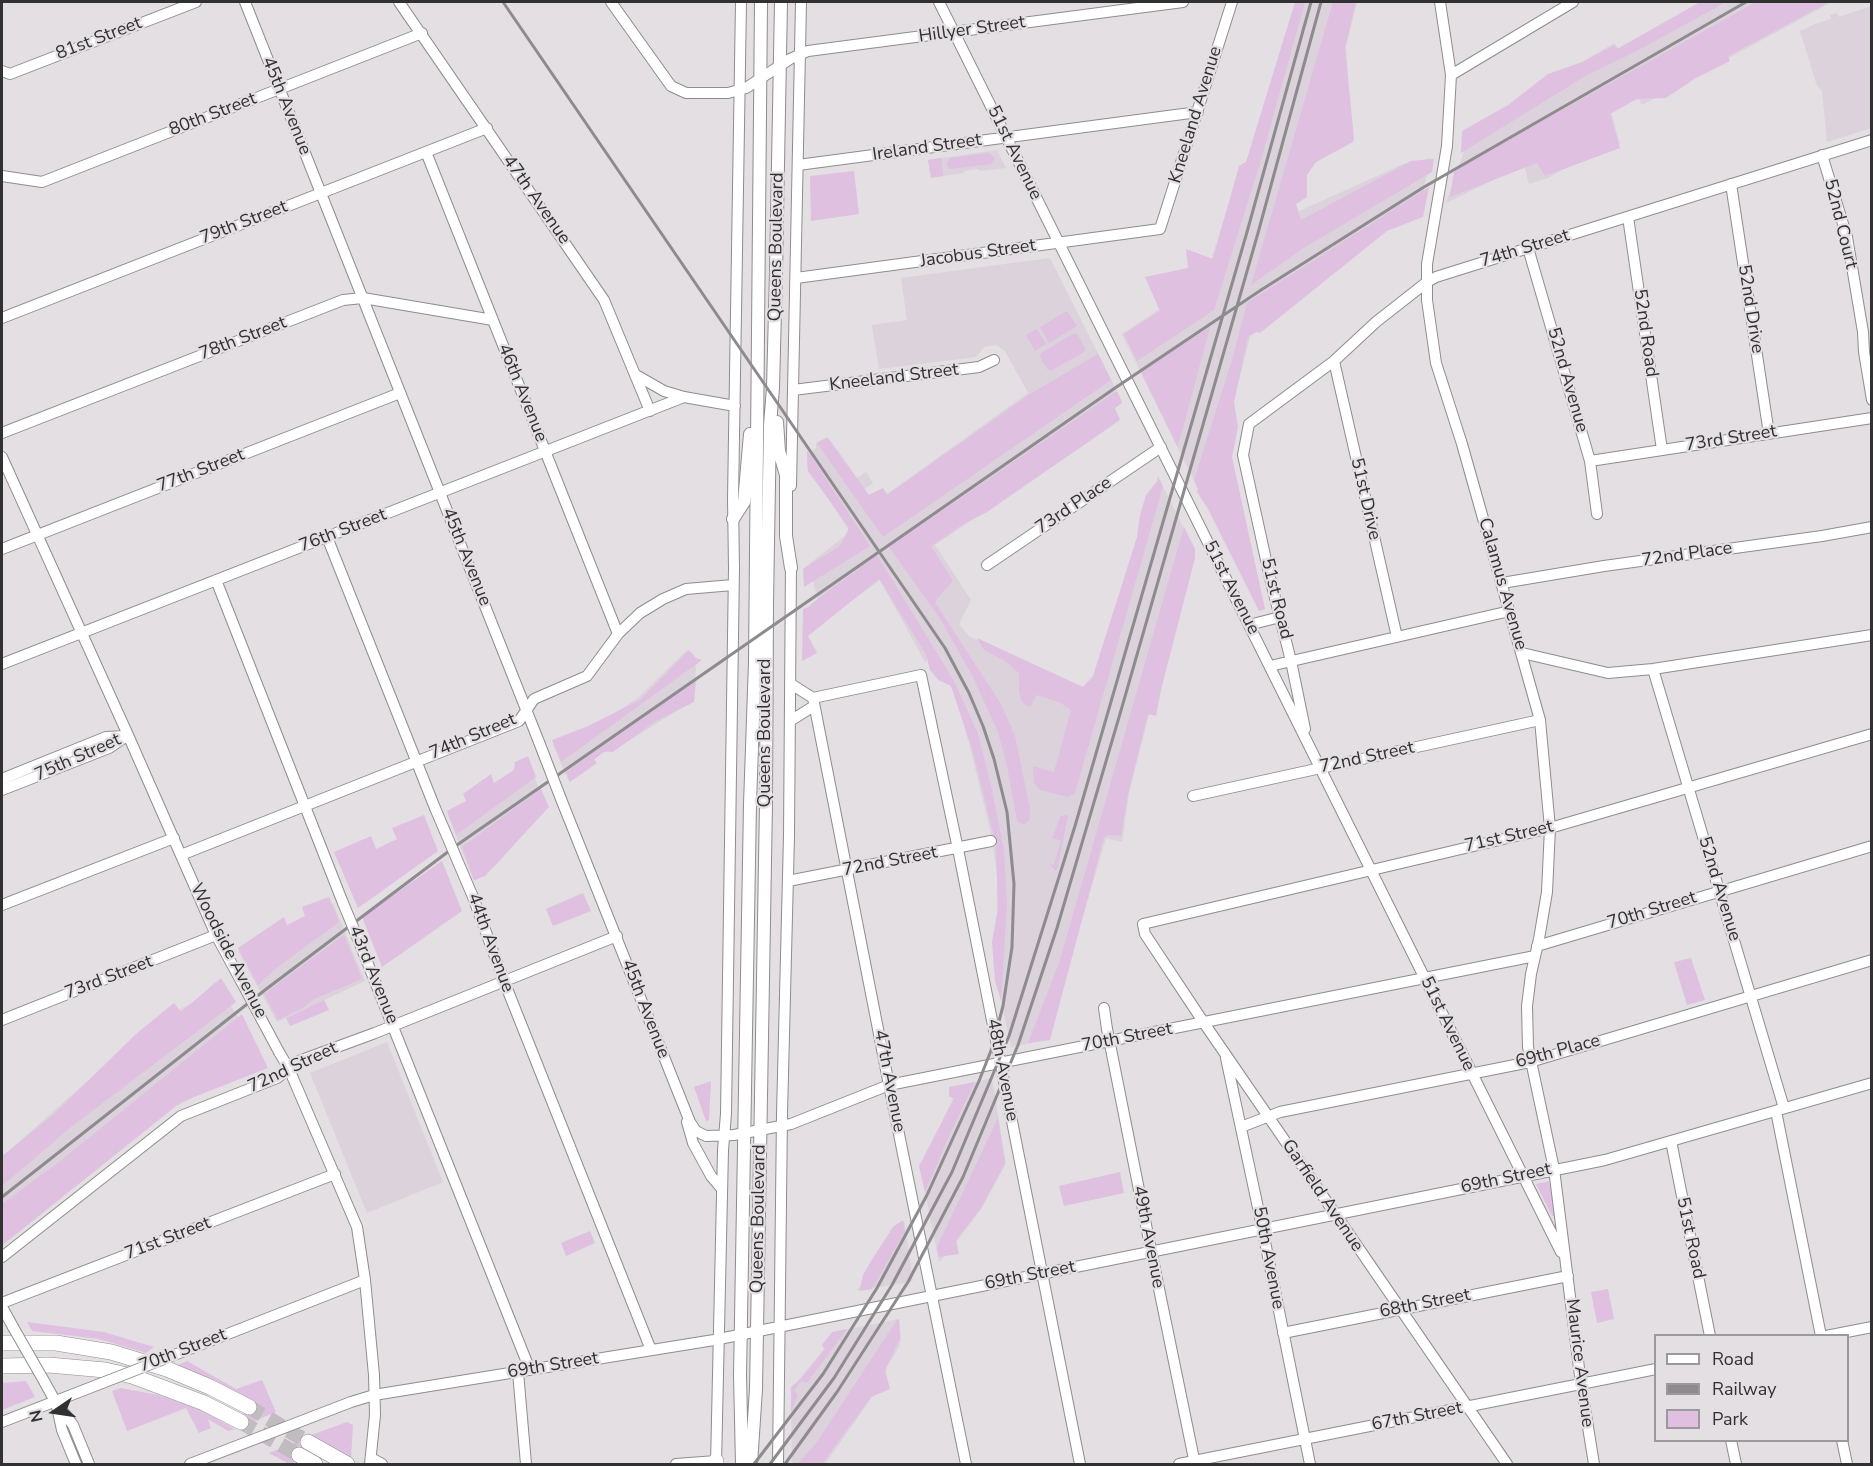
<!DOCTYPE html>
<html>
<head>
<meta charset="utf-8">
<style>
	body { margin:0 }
	#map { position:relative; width:1873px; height:1466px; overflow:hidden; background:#e3dfe3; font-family:"Nunito Sans",sans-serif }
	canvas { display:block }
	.frame { position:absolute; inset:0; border:3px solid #323132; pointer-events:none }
	.legend { position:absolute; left:1654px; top:1334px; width:195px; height:108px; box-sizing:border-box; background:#e3dfe3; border:2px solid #9c999c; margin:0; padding:8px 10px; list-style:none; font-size:18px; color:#323132 }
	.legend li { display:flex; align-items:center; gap:12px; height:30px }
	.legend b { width:30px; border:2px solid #9c999c }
	.north { position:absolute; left:24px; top:1382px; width:60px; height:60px; -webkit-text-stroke:4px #e3dfe3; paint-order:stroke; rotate:257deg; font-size:16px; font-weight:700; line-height:24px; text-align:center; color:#323132 }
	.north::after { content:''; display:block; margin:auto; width:21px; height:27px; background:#323132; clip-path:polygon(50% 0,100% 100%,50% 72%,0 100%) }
</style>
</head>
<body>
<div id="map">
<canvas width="1873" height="1466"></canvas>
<div class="frame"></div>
<ul class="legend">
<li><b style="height:8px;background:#fff"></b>Road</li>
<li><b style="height:8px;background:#8e8b8e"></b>Railway</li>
<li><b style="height:16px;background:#dfc0e1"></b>Park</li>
</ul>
<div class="north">N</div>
</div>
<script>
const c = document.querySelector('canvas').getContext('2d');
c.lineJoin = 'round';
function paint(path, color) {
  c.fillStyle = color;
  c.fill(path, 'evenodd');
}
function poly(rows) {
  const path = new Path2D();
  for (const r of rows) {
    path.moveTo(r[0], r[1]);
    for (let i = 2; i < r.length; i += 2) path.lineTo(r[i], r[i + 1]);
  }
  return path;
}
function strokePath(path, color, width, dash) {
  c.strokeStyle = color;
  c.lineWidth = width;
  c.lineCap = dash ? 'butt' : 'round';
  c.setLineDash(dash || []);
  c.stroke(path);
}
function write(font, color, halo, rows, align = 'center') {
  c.font = font + ' "Nunito Sans",sans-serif';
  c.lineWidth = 4.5;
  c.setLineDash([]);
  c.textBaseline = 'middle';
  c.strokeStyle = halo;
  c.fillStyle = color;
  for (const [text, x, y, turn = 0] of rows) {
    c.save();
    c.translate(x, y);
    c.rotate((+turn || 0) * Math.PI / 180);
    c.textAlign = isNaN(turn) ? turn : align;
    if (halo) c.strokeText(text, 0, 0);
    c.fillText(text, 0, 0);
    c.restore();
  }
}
paint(poly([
	[1298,2,1357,2,1346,47,1352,139,1305,165,1291,215,1403,164,1431,158,1424,187,1422,215,1384,229,1251,333,1207,507,1122,334,1205,279,1240,168,1248,170],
	[1711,2,1832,2,1642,105,1637,95,1611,111,1620,144,1583,158,1548,178,1529,184,1524,165,1446,203,1464,151,1463,133,1614,43,1621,51],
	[1871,6,1871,128,1827,142,1822,90,1817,86,1800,31,1815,24,1831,19,1830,15,1837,13,1839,17],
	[997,150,1006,168,979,171,978,169,964,171,964,173,931,178,928,160],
	[1050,258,1122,401,1111,407,1118,420,935,545,971,600,959,624,969,636,1087,692,1099,674,1158,476,1192,545,1129,793,1122,842,1106,838,1047,1040,1011,1047,997,982,997,876,992,838,969,743,952,688,934,653,925,662,880,580,803,636,804,610,818,600,813,582,804,568,850,532,807,466,807,456,816,448,816,443,828,437,857,478,866,472,873,483,864,489,869,495,883,488,887,494,1028,393,1005,351,996,345,984,347,976,357,879,369,872,325,907,320,901,278],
	[687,650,696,663,695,686,691,702,611,752,603,752,569,782,553,744,594,727,639,697],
	[529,763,546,806,500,861,485,875,474,881,448,815],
	[333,903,365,981,277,1022,238,951],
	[215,982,250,1035,264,1064,176,1106,2,1246,2,1157,110,1061,168,1015,194,1002],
	[387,1042,443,1182,367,1213,310,1073],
	[992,1078,1006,1164,981,1209,952,1248,939,1262,920,1167,959,1086],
	[904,1221,913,1281,857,1291,867,1273],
	[899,1319,901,1339,898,1349,888,1365,880,1386,825,1464,792,1464,791,1392,796,1383,824,1349,823,1347,835,1332]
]), '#dbd2db');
paint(poly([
	[1295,2,1305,2,1261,160,1214,310,1137,361,1124,334,1160,311,1145,277,1188,268,1186,249,1213,259,1239,166,1246,162],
	[1333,2,1356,2,1345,48,1354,138,1353,142,1316,162,1307,175,1307,197,1296,204,1301,220,1411,161,1434,159,1432,172,1305,247,1251,285],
	[1700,2,1726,2,1635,52,1587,75,1461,153,1462,131,1508,105,1548,74,1585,61,1614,45,1617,49],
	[1756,2,1829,2,1728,56,1730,61,1696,78,1666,98,1637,99,1610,114,1620,148,1545,176,1537,163,1450,197,1454,172,1460,167],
	[989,153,995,158,991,164,951,169,946,165,950,158],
	[941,158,943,176,931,178,928,160],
	[854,171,859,214,811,221,810,176],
	[1429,187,1423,217,1387,231,1260,333,1256,332,1248,337,1234,402,1238,427,1232,457,1265,609,1259,611,1208,509,1197,492,1198,489,1194,480,1232,360,1247,303],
	[1067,311,1077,326,1049,343,1040,327],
	[1210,327,1182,432,1177,446,1141,372],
	[1037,329,1046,344,1035,351,1026,335],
	[1073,334,1077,334,1085,348,1084,352,1052,370,1048,370,1040,357,1041,353],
	[1098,354,1111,380,883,537,817,443,826,438,830,441,869,495,883,488,887,495,1030,394],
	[1117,391,1122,403,1115,408,1120,420,987,512,962,525,931,546,953,581,936,600,936,604,1001,704,1015,736,1030,809,1030,819,1024,825,1017,821,1007,766,998,732,972,675,939,617,889,547],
	[807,450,870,546,804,587,803,569,840,546,849,528,808,471],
	[1159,479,1163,486,1075,793,1068,797,1040,790,1034,783,1033,766,1054,772,1071,710,1059,702,1036,695,1031,707,1025,705,1021,700,1019,692,1019,673,1005,661,984,650,977,638,1083,687,1093,676,1137,537,1140,515,1146,495],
	[1184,527,1195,549,1195,558,1161,690,1156,716,1148,714,1128,794,1121,836,1108,835,1104,837,1050,1040,1028,1043,1059,963],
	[877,555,954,681,978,734,992,790,1004,850,1007,906,1001,1000,995,981,992,942,998,908,996,845,972,748,951,686,938,680,930,670,926,654,879,579,808,636,817,653,802,661,803,609,809,607,810,605],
	[689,650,696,658,702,660,561,762,552,740,588,726,640,700],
	[696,681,694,702,654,722,613,752,606,751,594,759,597,763,570,782,566,772],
	[528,756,536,777,456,835,447,811,466,801,463,794,491,774,494,783,514,770,515,762],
	[541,789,549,807,485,876,474,880,462,847],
	[424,815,438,851,358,908,334,852,371,836,376,849,397,839,392,828],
	[1065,815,1068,816,1057,870,1056,871,1049,864,1054,865,1061,841,1052,838,1061,816],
	[442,861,462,911,382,967,362,917],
	[583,893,591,911,553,926,546,909],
	[329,897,339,922,274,970,258,985,238,948,284,917,287,925,305,916,302,907],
	[344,935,362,979,314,999,303,1008,278,1020,264,994],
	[1691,958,1705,1000,1687,1005,1674,962],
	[221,978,236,1002,71,1127,2,1186,2,1156,53,1115,136,1034,174,1003,181,1012],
	[324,1000,329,1010,290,1026,286,1018],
	[242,1014,268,1068,181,1102,2,1245,2,1204,59,1162],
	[711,1081,709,1120,706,1121,694,1087],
	[975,1082,949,1136,925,1192,919,1166,954,1099,949,1096,949,1087],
	[998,1118,1005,1163,981,1208,956,1240,959,1254,939,1257,937,1247],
	[1120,1172,1124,1193,1064,1206,1059,1186],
	[1549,1181,1555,1216,1552,1216,1536,1184],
	[903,1220,905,1231,872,1289,860,1291,863,1275,871,1261,893,1227],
	[590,1231,595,1243,566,1256,561,1243],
	[1608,1289,1614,1319,1597,1323,1591,1292],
	[899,1319,900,1338,885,1370,890,1389,871,1397,822,1464,798,1464,817,1442,897,1320],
	[27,1322,104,1332,154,1347,146,1353,99,1339,32,1331],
	[847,1329,807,1383,801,1381,794,1391,798,1395,791,1412,791,1387,802,1378,825,1349,822,1345,832,1332],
	[187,1361,236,1389,262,1380,276,1412,235,1429,228,1431,208,1419,211,1428,199,1433,186,1408,127,1431,112,1391,121,1388,158,1395,203,1411,235,1429,249,1404,176,1366],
	[26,1381,35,1397,2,1410,2,1383],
	[347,1422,353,1425,351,1459,311,1435],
	[308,1438,293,1464,289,1464,269,1453]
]), '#dfc0e1');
strokePath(poly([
	[249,1407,308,1442],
	[241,1422,299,1455]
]), '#c0bcc0', 15, [15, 8]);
const minor = poly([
	[245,2,539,742],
	[399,2,604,300,650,411],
	[611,2,671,86,686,93,728,93,746,88,790,59,808,51,1183,2],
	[939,2,1561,1252],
	[1440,2,1451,75,1447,146,1427,264,1427,300,1436,363,1462,444,1540,720,1550,828,1547,892,1539,939,1531,974,1527,1006,1528,1047,1554,1169,1581,1384,1594,1464],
	[2,71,10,74,196,2],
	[1451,75,1573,2],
	[426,152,618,634],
	[1822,155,1847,237,1863,332,1864,352,1872,400],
	[798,165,1198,112],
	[2,176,42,182,422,33],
	[1731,184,1769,434],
	[1628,217,1662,450],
	[1528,248,1590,461,1597,514],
	[796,278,1160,229,1232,2],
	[2,318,487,128],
	[1334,361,1397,637],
	[636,375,664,391,684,397,735,406],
	[793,390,979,367,994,360],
	[2,433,343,300,363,298,493,320],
	[2,457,128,735,216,935,241,981],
	[1590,461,1872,418],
	[791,486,801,2],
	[327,537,435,808],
	[2,549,400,393],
	[987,565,1161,447],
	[216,580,343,903],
	[1502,583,1604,566,1822,536,1872,527],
	[1249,625,1280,617],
	[1522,653,1608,673,1653,669,1872,635],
	[2,664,684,397],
	[1270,666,1510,611],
	[1653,669,1784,1108],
	[791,684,813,698,921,675,958,849,1080,1464],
	[813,698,889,1085,966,1464],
	[790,721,814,706],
	[1305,729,1291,661,1270,578,1243,455,1249,424,1334,361,1376,322,1427,282,1436,277,1872,140],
	[2,779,106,737,125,736],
	[2,790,109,748,128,735],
	[1193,796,1540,720],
	[561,799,690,1122,696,1131,706,1136,734,1135,791,1124,889,1085,1535,956],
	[181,855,519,721,534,699,587,676,618,634,640,613,663,599,686,589,733,585],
	[788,881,991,841],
	[473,897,504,981,651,1350],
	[2,905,174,838],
	[358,939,530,1370],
	[1537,946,1872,846],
	[1104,1008,1107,1029,1149,1240,1195,1464],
	[2,1020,216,935],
	[279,1052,289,1069,357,1227,365,1280,374,1375,375,1415,370,1464],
	[1226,1058,1260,1217,1310,1464],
	[1776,1111,1821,1336],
	[687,1122,693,1143,711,1176,722,1189],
	[1241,1127,1280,1112,1530,1062,1872,960],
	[1671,1141,1710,1336],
	[2,1257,181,1116,277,1078,299,1061,375,1033,617,936],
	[2,1303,335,1174],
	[2,1307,13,1327],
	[1283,1333,1568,1276],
	[1826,1336,1872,1327],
	[164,1359,365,1280],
	[518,1372,526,1464],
	[44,1381,55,1401,73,1425,89,1464],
	[57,1407,62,1430,76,1464],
	[2,1422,97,1385],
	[1731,1440,1736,1464],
	[1842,1440,1847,1464],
	[371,1458,382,1464],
	[190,1464,351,1402,374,1395,714,1340,1605,1160,1872,1083],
	[676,1464,716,1461],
	[716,1464,723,1150,726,1114,734,568,733,499,741,2],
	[778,1464,782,1114,789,836,791,562],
	[1179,1464,1656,1369],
	[1507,1464,1204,1023,1145,934,1143,924,1550,828,1872,734]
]);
const major = poly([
	[777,422,779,451,786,475,786,536,791,568],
	[733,519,744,502,750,434],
	[742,1464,740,1375,750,804,755,662,761,2],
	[751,1464,756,1389,766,803,767,603,770,425,773,388,776,272,781,2]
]);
const highway = poly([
	[2,1343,56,1343,111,1352,167,1369,210,1387,249,1407],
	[2,1366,49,1365,105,1370,132,1376,204,1403,241,1422],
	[308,1442,347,1464],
	[299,1455,315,1464],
	[715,1464,716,1461]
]);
strokePath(minor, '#8f8c8f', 12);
strokePath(major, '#8f8c8f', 14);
strokePath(highway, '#8f8c8f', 16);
strokePath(minor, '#fff', 10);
strokePath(major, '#fff', 12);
strokePath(highway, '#fff', 15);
strokePath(poly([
	[503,2,945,648,969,693,983,726,994,759,1007,812,1014,884,1012,947,1003,1006,992,1048,979,1081,927,1195,877,1288,823,1374,754,1464],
	[2,1197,265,990,457,845,1115,388,1261,290,1424,187,1746,2],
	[770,1464,834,1378,892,1285,952,1172,1009,1036,1075,826,1247,232,1311,2],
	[785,1464,837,1392,908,1282,963,1177,1018,1045,1057,928,1122,707,1258,233,1321,2]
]), '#8e8b8e', 3);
const minorBridge = poly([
	[539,742,561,799],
	[435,808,473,897],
	[343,903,358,939],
	[241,981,279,1052],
	[13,1327,44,1381],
	[97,1385,164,1359]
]);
strokePath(minorBridge, '#8f8c8f', 12, []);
strokePath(minorBridge, '#fff', 10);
write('18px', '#323132', '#e3dfe3', [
	["Hillyer Street",972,30,-8],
	["81st Street",99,39,-21],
	["45th Avenue",286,106,68],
	["80th Street",213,115,-21],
	["Kneeland Avenue",1196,115,-73],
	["Ireland Street",927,148,-8],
	["51st Avenue",1014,153,64],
	["47th Avenue",536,200,55],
	["79th Street",244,223,-21],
	["52nd Court",1840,224,76],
	["Queens Boulevard",777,247,-89],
	["74th Street",1525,249,-17],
	["Jacobus Street",978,254,-8],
	["52nd Drive",1750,309,81],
	["52nd Road",1645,333,82],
	["78th Street",243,339,-21],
	["Kneeland Street",894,378,-7],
	["52nd Avenue",1567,380,74],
	["46th Avenue",522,393,68],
	["73rd Street",1731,439,-9],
	["77th Street",201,471,-21],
	["51st Drive",1365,499,77],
	["73rd Place",1074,506,-34],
	["76th Street",343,531,-21],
	["72nd Place",1687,555,-8],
	["45th Avenue",466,557,68],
	["Calamus Avenue",1502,584,74],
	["51st Avenue",1231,588,63],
	["51st Road",1276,599,76],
	["Queens Boulevard",766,733,-90],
	["74th Street",473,737,-23],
	["75th Street",78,758,-24],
	["72nd Street",1367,758,-12],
	["71st Street",1509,837,-13],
	["72nd Street",890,862,-11],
	["52nd Avenue",1719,889,73],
	["70th Street",1652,911,-17],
	["44th Avenue",490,943,70],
	["Woodside Avenue",228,951,63],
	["43rd Avenue",373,975,68],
	["73rd Street",109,978,-21],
	["45th Avenue",645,1009,69],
	["51st Avenue",1447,1024,64],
	["70th Street",1127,1038,-11],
	["69th Place",1558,1052,-15],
	["72nd Street",293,1068,-25],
	["48th Avenue",1002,1070,79],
	["47th Avenue",889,1081,79],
	["69th Street",1506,1179,-12],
	["Garfield Avenue",1322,1196,56],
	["Queens Boulevard",759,1219,-89],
	["49th Avenue",1148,1237,79],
	["51st Road",1690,1238,78],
	["71st Street",168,1239,-21],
	["50th Avenue",1268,1258,79],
	["69th Street",1030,1276,-11],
	["68th Street",1425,1304,-11],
	["70th Street",183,1351,-21],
	["Maurice Avenue",1579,1363,83],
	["69th Street",553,1366,-9],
	["67th Street",1417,1417,-11]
]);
</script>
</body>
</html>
